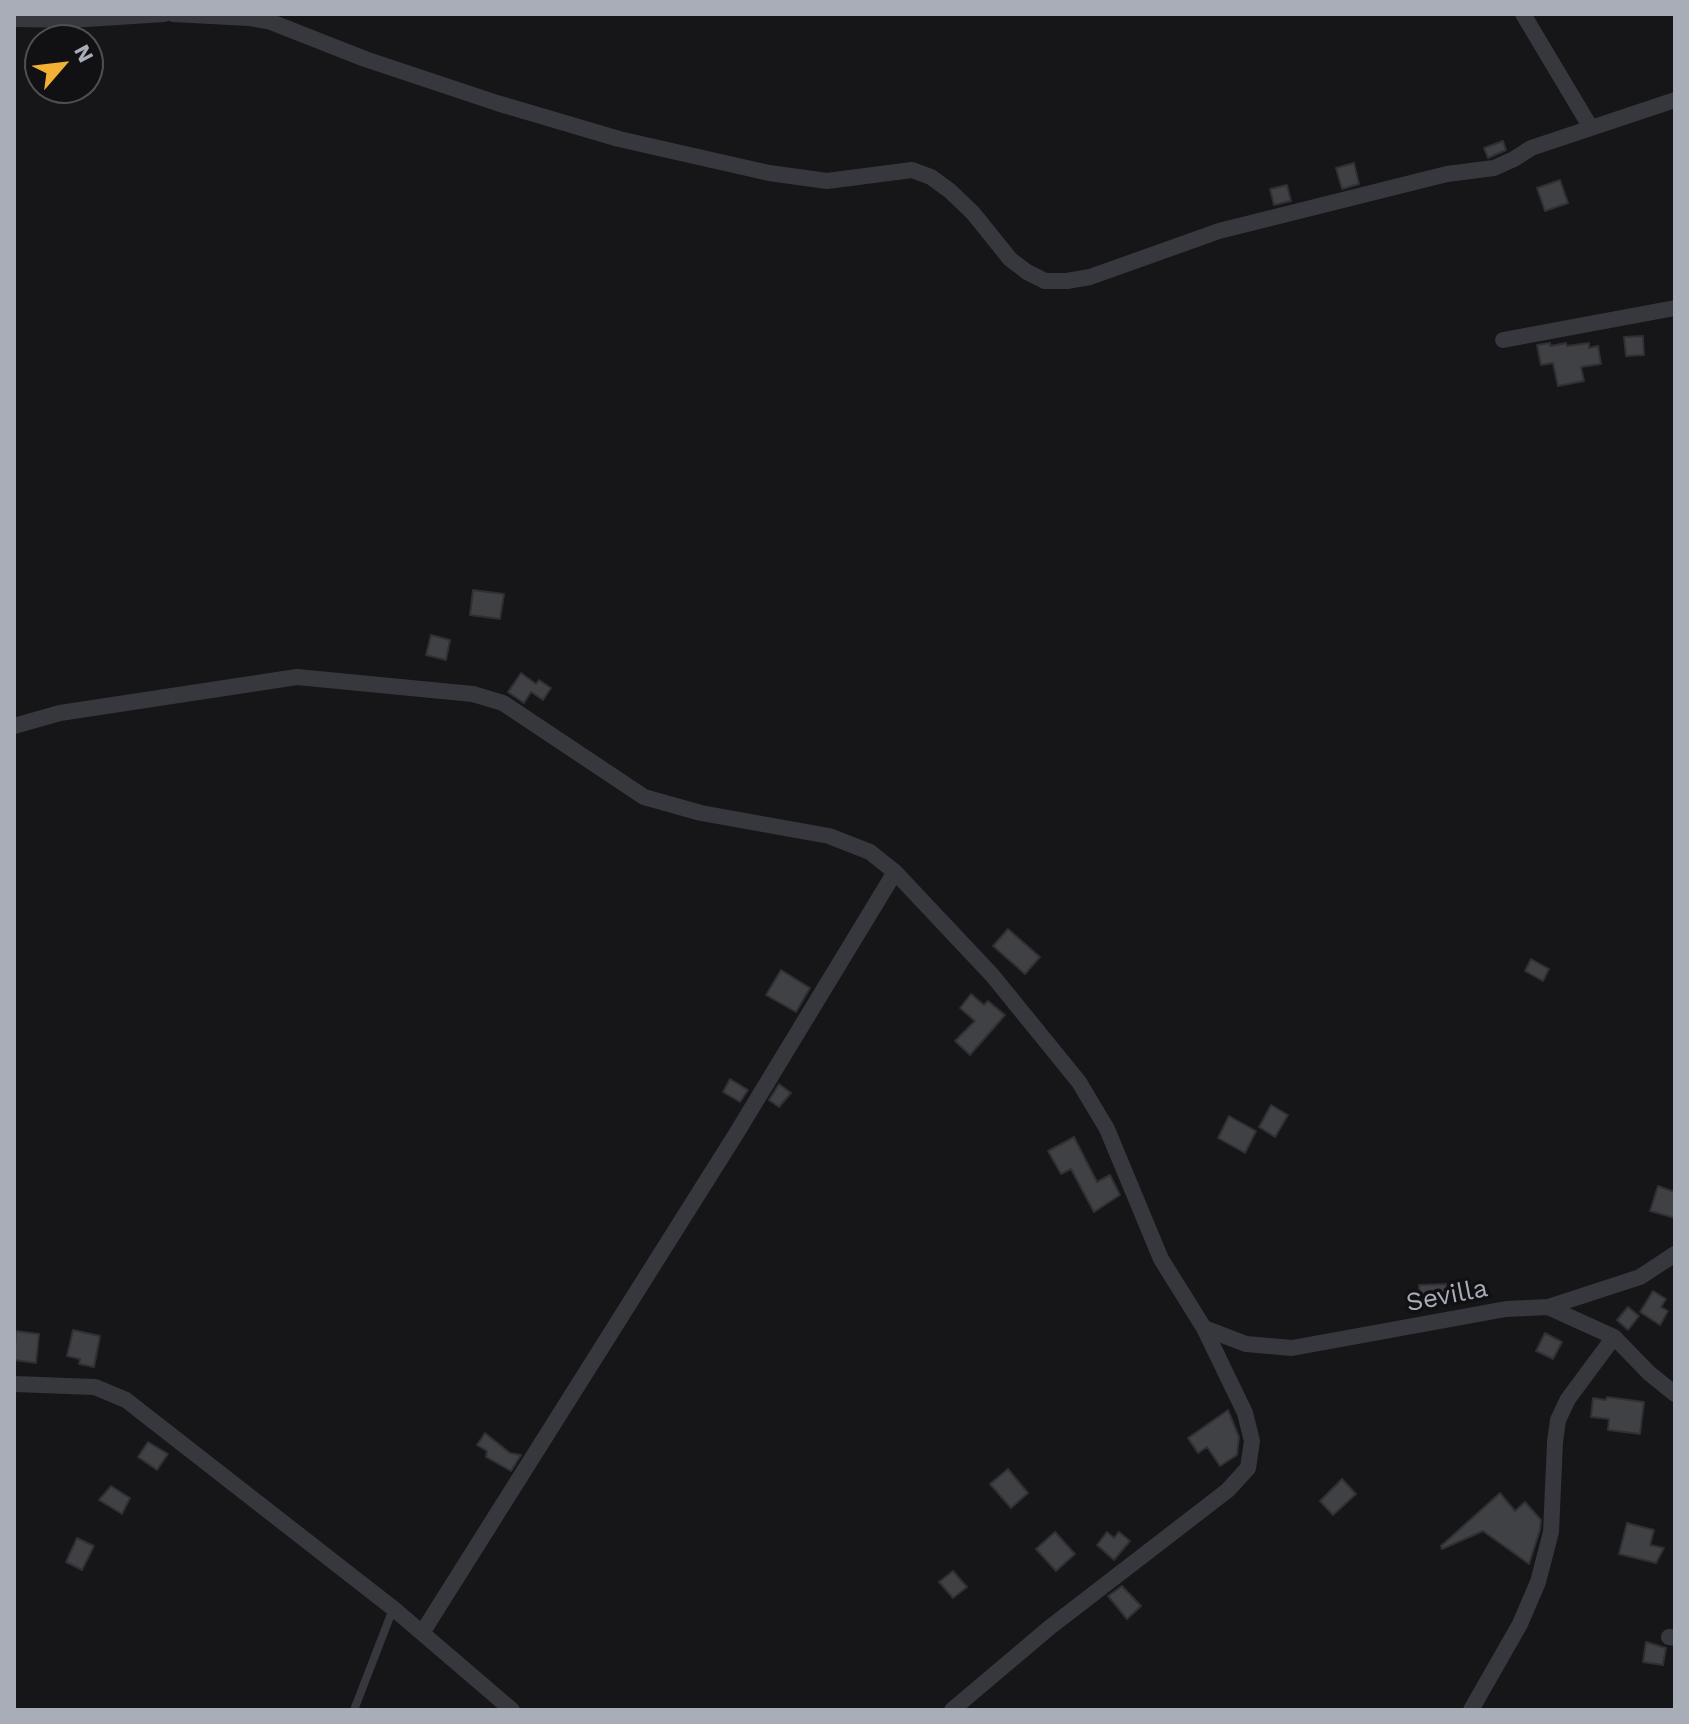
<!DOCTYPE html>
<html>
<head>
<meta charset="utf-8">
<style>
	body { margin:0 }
	#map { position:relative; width:1689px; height:1724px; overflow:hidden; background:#161618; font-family:"Work Sans",sans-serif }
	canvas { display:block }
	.frame { position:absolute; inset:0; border:16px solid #a8adb8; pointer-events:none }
	.north { position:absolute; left:24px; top:24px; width:80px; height:80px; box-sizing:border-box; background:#111113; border:2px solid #4d4f55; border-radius:50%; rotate:62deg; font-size:22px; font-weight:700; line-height:32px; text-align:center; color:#a8adb8 }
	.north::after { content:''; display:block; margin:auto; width:28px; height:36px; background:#f2b134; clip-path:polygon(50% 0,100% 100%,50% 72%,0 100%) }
</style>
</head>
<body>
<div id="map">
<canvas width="1689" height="1724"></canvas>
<div class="frame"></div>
<div class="north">N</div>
</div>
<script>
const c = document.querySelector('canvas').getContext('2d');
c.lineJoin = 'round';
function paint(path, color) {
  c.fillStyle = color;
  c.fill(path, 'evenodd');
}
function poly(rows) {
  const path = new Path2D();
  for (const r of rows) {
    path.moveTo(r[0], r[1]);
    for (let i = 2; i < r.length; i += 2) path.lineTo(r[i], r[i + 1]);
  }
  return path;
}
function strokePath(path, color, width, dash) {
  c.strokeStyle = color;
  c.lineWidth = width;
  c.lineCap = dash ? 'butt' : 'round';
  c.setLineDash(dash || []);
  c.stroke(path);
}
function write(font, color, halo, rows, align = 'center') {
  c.font = font + ' "Work Sans",sans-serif';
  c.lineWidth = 7;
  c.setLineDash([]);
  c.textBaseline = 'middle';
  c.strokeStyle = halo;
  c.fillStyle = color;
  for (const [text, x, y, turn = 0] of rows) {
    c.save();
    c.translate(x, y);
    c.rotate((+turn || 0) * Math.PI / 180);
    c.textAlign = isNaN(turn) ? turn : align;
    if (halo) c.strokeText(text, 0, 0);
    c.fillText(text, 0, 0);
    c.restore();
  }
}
const building = poly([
	[1503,141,1506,150,1488,158,1484,148,1503,141],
	[1354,163,1359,184,1342,189,1336,168,1354,163],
	[1560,180,1568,203,1545,211,1537,188,1560,180],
	[1287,185,1291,201,1274,205,1270,189,1287,185],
	[1643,336,1644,355,1626,356,1624,337,1643,336],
	[1550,343,1550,346,1566,343,1567,346,1589,343,1589,348,1598,346,1601,364,1581,367,1584,381,1558,386,1553,363,1541,365,1537,345,1550,343],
	[473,590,504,594,500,619,470,615,473,590],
	[431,635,450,640,446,660,426,655,431,635],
	[521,673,536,684,539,680,551,688,543,700,531,692,524,703,508,692,521,673],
	[1008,929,1040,957,1025,974,993,946,1008,929],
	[1531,959,1549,969,1543,981,1525,971,1531,959],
	[781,970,810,988,796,1012,766,995,781,970],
	[971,994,984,1005,988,1001,1005,1015,970,1055,955,1041,975,1021,960,1008,971,994],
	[730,1079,748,1090,740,1102,723,1092,730,1079],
	[779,1084,791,1093,779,1107,769,1100,779,1084],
	[1271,1105,1288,1115,1275,1137,1259,1127,1271,1105],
	[1229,1116,1256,1131,1245,1153,1218,1138,1229,1116],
	[1074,1137,1097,1182,1110,1175,1120,1195,1094,1212,1071,1169,1061,1174,1048,1151,1074,1137],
	[1658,1186,1675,1192,1675,1218,1650,1211,1658,1186],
	[1446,1284,1448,1303,1420,1305,1419,1285,1446,1284],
	[1653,1291,1666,1299,1661,1307,1668,1311,1660,1325,1640,1312,1653,1291],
	[1628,1307,1639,1316,1628,1330,1617,1320,1628,1307],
	[73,1330,100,1336,94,1367,79,1364,80,1359,67,1356,73,1330],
	[16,1331,39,1334,36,1363,14,1360,16,1331],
	[1545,1333,1562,1342,1553,1359,1536,1351,1545,1333],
	[1607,1397,1644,1402,1640,1434,1608,1430,1609,1419,1591,1417,1593,1398,1606,1400,1607,1397],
	[1228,1410,1239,1437,1237,1455,1220,1466,1207,1447,1198,1453,1188,1438,1228,1410],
	[485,1433,510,1453,521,1455,511,1471,486,1457,487,1451,477,1445,485,1433],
	[148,1442,168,1454,157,1470,138,1457,148,1442],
	[1008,1469,1028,1493,1011,1508,990,1484,1008,1469],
	[1342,1479,1356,1494,1333,1515,1320,1501,1342,1479],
	[111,1486,130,1498,122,1514,99,1500,111,1486],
	[1500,1493,1515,1511,1525,1502,1541,1520,1540,1530,1529,1564,1483,1531,1442,1549,1441,1546,1500,1493],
	[1627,1523,1654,1530,1650,1545,1664,1548,1656,1563,1619,1554,1627,1523],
	[1055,1532,1075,1554,1056,1571,1036,1549,1055,1532],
	[1107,1532,1114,1538,1119,1532,1130,1541,1114,1560,1097,1545,1107,1532],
	[77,1538,94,1546,82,1570,66,1562,77,1538],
	[953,1571,967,1587,953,1598,939,1582,953,1571],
	[1122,1586,1141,1606,1127,1619,1108,1596,1122,1586],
	[1646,1642,1666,1648,1663,1665,1643,1662,1646,1642]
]);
paint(building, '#404145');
strokePath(building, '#303034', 2);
strokePath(poly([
	[354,1710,393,1609]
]), '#37383d', 8);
strokePath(poly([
	[173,14,249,18,271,22,365,59,497,103,619,139,769,173,827,181,912,170,931,177,950,191,973,213,1010,259,1027,272,1045,281,1067,281,1090,277,1219,231,1447,174,1494,168,1514,159,1531,148,1675,100],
	[1523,14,1591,128],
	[14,19,71,20,164,14],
	[1503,340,1675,308],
	[14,726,60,713,297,677,473,694,503,703,644,797,701,813,829,836,870,852,895,872,992,975,1079,1082,1107,1129,1161,1259,1204,1328,1245,1413,1252,1441,1248,1468,1228,1490,1049,1628,952,1710],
	[1548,1307,1640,1277,1675,1254],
	[1204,1328,1246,1344,1292,1348,1506,1309,1548,1307,1614,1337,1649,1373,1675,1394],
	[14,1384,95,1387,126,1400,394,1609,512,1710],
	[422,1633,736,1134,895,872],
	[1669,1637,1675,1638],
	[1471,1710,1520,1624,1538,1582,1551,1532,1555,1442,1558,1420,1568,1399,1614,1337]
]), '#37383d', 16);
write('26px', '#a8adb8', '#111113', [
	["Sevilla",1447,1296,-11]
]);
</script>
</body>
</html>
